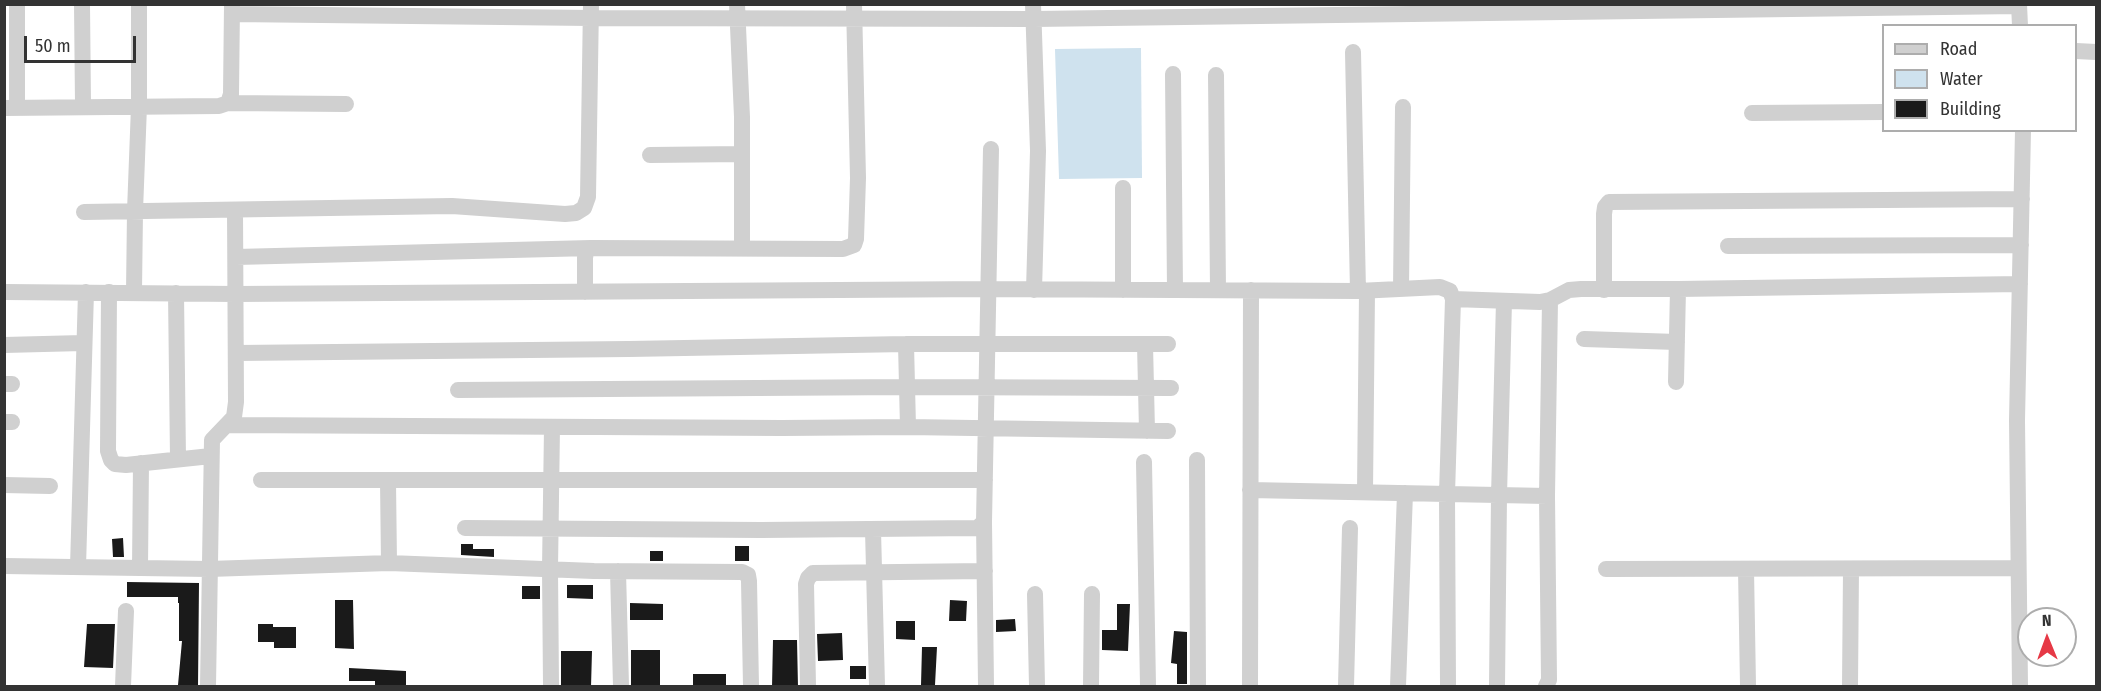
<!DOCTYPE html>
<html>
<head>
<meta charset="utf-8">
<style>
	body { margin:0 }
	#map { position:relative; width:2101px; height:691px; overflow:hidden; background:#fff; font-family:"Fira Sans Condensed",sans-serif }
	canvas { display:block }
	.frame { position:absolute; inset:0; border:6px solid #333; pointer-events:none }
	.legend { position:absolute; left:1882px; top:24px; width:195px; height:108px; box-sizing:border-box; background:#fff; border:2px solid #adadad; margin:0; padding:8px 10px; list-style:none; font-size:18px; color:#333 }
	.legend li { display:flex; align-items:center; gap:12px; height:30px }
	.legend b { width:30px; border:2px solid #adadad }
	.north { position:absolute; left:2017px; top:607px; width:60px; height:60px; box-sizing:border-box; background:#fff; border:2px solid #adadad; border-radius:50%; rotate:359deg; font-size:16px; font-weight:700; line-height:24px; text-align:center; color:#333 }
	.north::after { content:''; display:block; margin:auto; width:21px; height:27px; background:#e63946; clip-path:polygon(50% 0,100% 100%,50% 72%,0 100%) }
	.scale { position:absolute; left:24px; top:36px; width:112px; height:27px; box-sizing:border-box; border:3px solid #333; border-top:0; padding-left:8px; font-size:18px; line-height:21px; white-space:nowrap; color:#333; -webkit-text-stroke:4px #fff; paint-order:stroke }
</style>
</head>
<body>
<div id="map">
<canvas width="2101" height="691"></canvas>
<div class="frame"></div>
<ul class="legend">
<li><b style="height:8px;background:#d0d0d0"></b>Road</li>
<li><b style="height:16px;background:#cfe2ee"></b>Water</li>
<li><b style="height:16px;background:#1a1a1a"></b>Building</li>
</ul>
<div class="north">N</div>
<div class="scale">50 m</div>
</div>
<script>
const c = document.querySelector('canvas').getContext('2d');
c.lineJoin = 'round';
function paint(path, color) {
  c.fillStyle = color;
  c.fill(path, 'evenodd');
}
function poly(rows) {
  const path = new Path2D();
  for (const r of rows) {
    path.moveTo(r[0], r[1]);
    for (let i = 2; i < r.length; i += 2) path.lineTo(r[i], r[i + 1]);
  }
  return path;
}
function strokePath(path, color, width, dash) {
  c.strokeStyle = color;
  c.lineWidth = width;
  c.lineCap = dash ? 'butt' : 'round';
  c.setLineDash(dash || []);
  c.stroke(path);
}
paint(poly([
	[1141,48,1142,178,1059,179,1055,49]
]), '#cfe2ee');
paint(poly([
	[123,538,124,557,113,557,112,539],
	[461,544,473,544,473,549,494,549,494,557,461,555],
	[735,546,749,546,749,561,735,561],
	[650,551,663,551,663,561,650,561],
	[127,582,199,583,198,686,178,685,182,641,179,641,179,603,178,603,178,597,127,597],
	[567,585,593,585,593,599,567,598],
	[522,586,540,586,540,599,522,599],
	[335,600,353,600,354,649,335,648],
	[950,600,967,601,966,621,949,621],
	[630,603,663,604,663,620,630,620],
	[1117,604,1130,604,1128,651,1102,650,1102,630,1117,630],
	[1015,619,1016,631,996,632,996,620],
	[896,621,915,621,915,640,896,639],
	[87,624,115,624,113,668,84,667],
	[258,624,273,624,273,627,296,627,296,648,274,648,274,642,258,642],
	[1174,631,1187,632,1187,684,1177,684,1177,664,1171,663],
	[842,633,843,660,818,661,817,634],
	[773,640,797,640,798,687,772,687],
	[922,647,937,647,935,685,921,685],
	[631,650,660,650,660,687,631,687],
	[561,651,592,651,591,687,561,686],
	[850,666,866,666,866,679,850,679],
	[349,668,406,671,406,687,375,687,375,681,349,681],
	[693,674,726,674,726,687,693,687]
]), '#1a1a1a');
strokePath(poly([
	[82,4,83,105],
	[737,4,742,117,742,247],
	[1033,4,1038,151,1034,290],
	[2019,4,2020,26],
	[232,14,591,18,1033,19,2019,6],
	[2076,51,2096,52],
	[1353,52,1358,291],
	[1173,74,1175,290],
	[1216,75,1218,290],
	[228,103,346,104],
	[17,107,17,4],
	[4,108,219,106,228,103,231,94,232,5],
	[1752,113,1884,112],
	[650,155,742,154],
	[1123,188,1123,290],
	[84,212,452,206,565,214,576,213,584,208,588,197,591,4],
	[1728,246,2021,245],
	[236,257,591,248],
	[1401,289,1403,107],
	[1604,290,1604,214,1605,207,1609,202,2022,199],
	[4,292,236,294,990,289,1358,291,1440,287,1450,291,1453,299,1447,494,1448,686],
	[109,292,108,451,111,460,115,464,126,465,211,456],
	[134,292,135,211,139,106,139,4],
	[585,292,585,258,586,252,591,248,843,249,854,245,856,239,858,178,854,4],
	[176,293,178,459],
	[1453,299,1540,302,1550,300,1569,290,1581,289,1678,289,2020,284],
	[1584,339,1677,342],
	[906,344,908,427],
	[1145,344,1147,431],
	[4,345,83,343],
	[237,353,629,349,906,344,1168,344],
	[1676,382,1678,289],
	[4,384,12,384],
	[458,390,907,387,1171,388],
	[4,422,12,422],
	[228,425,782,428,908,427,1168,431],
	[1197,460,1198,686],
	[1144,462,1148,686],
	[261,480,985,480],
	[388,481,389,563],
	[4,485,50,486],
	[1250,490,1547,496],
	[1365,492,1367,291],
	[984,522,986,686],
	[465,528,761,530,977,528,984,522,991,149],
	[873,530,877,686],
	[4,566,209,569,389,563,594,571,742,572,748,575,749,581,751,686],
	[78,567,86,292],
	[140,568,141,463],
	[1606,569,2018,568],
	[1746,569,1748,686],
	[618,571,621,686],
	[1035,594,1037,686],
	[123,686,126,611],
	[208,686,212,440,234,417,236,402,235,211],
	[551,686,550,569,552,427],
	[808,686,806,584,808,578,813,573,985,571],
	[1091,686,1092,594],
	[1250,686,1251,290],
	[1346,686,1350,528],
	[1398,686,1405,493],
	[1497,686,1499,496,1504,301],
	[1546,686,1549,680,1547,496,1550,300],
	[1850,686,1851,569],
	[2020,686,2017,420,2023,130]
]), '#d0d0d0', 16);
</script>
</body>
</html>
